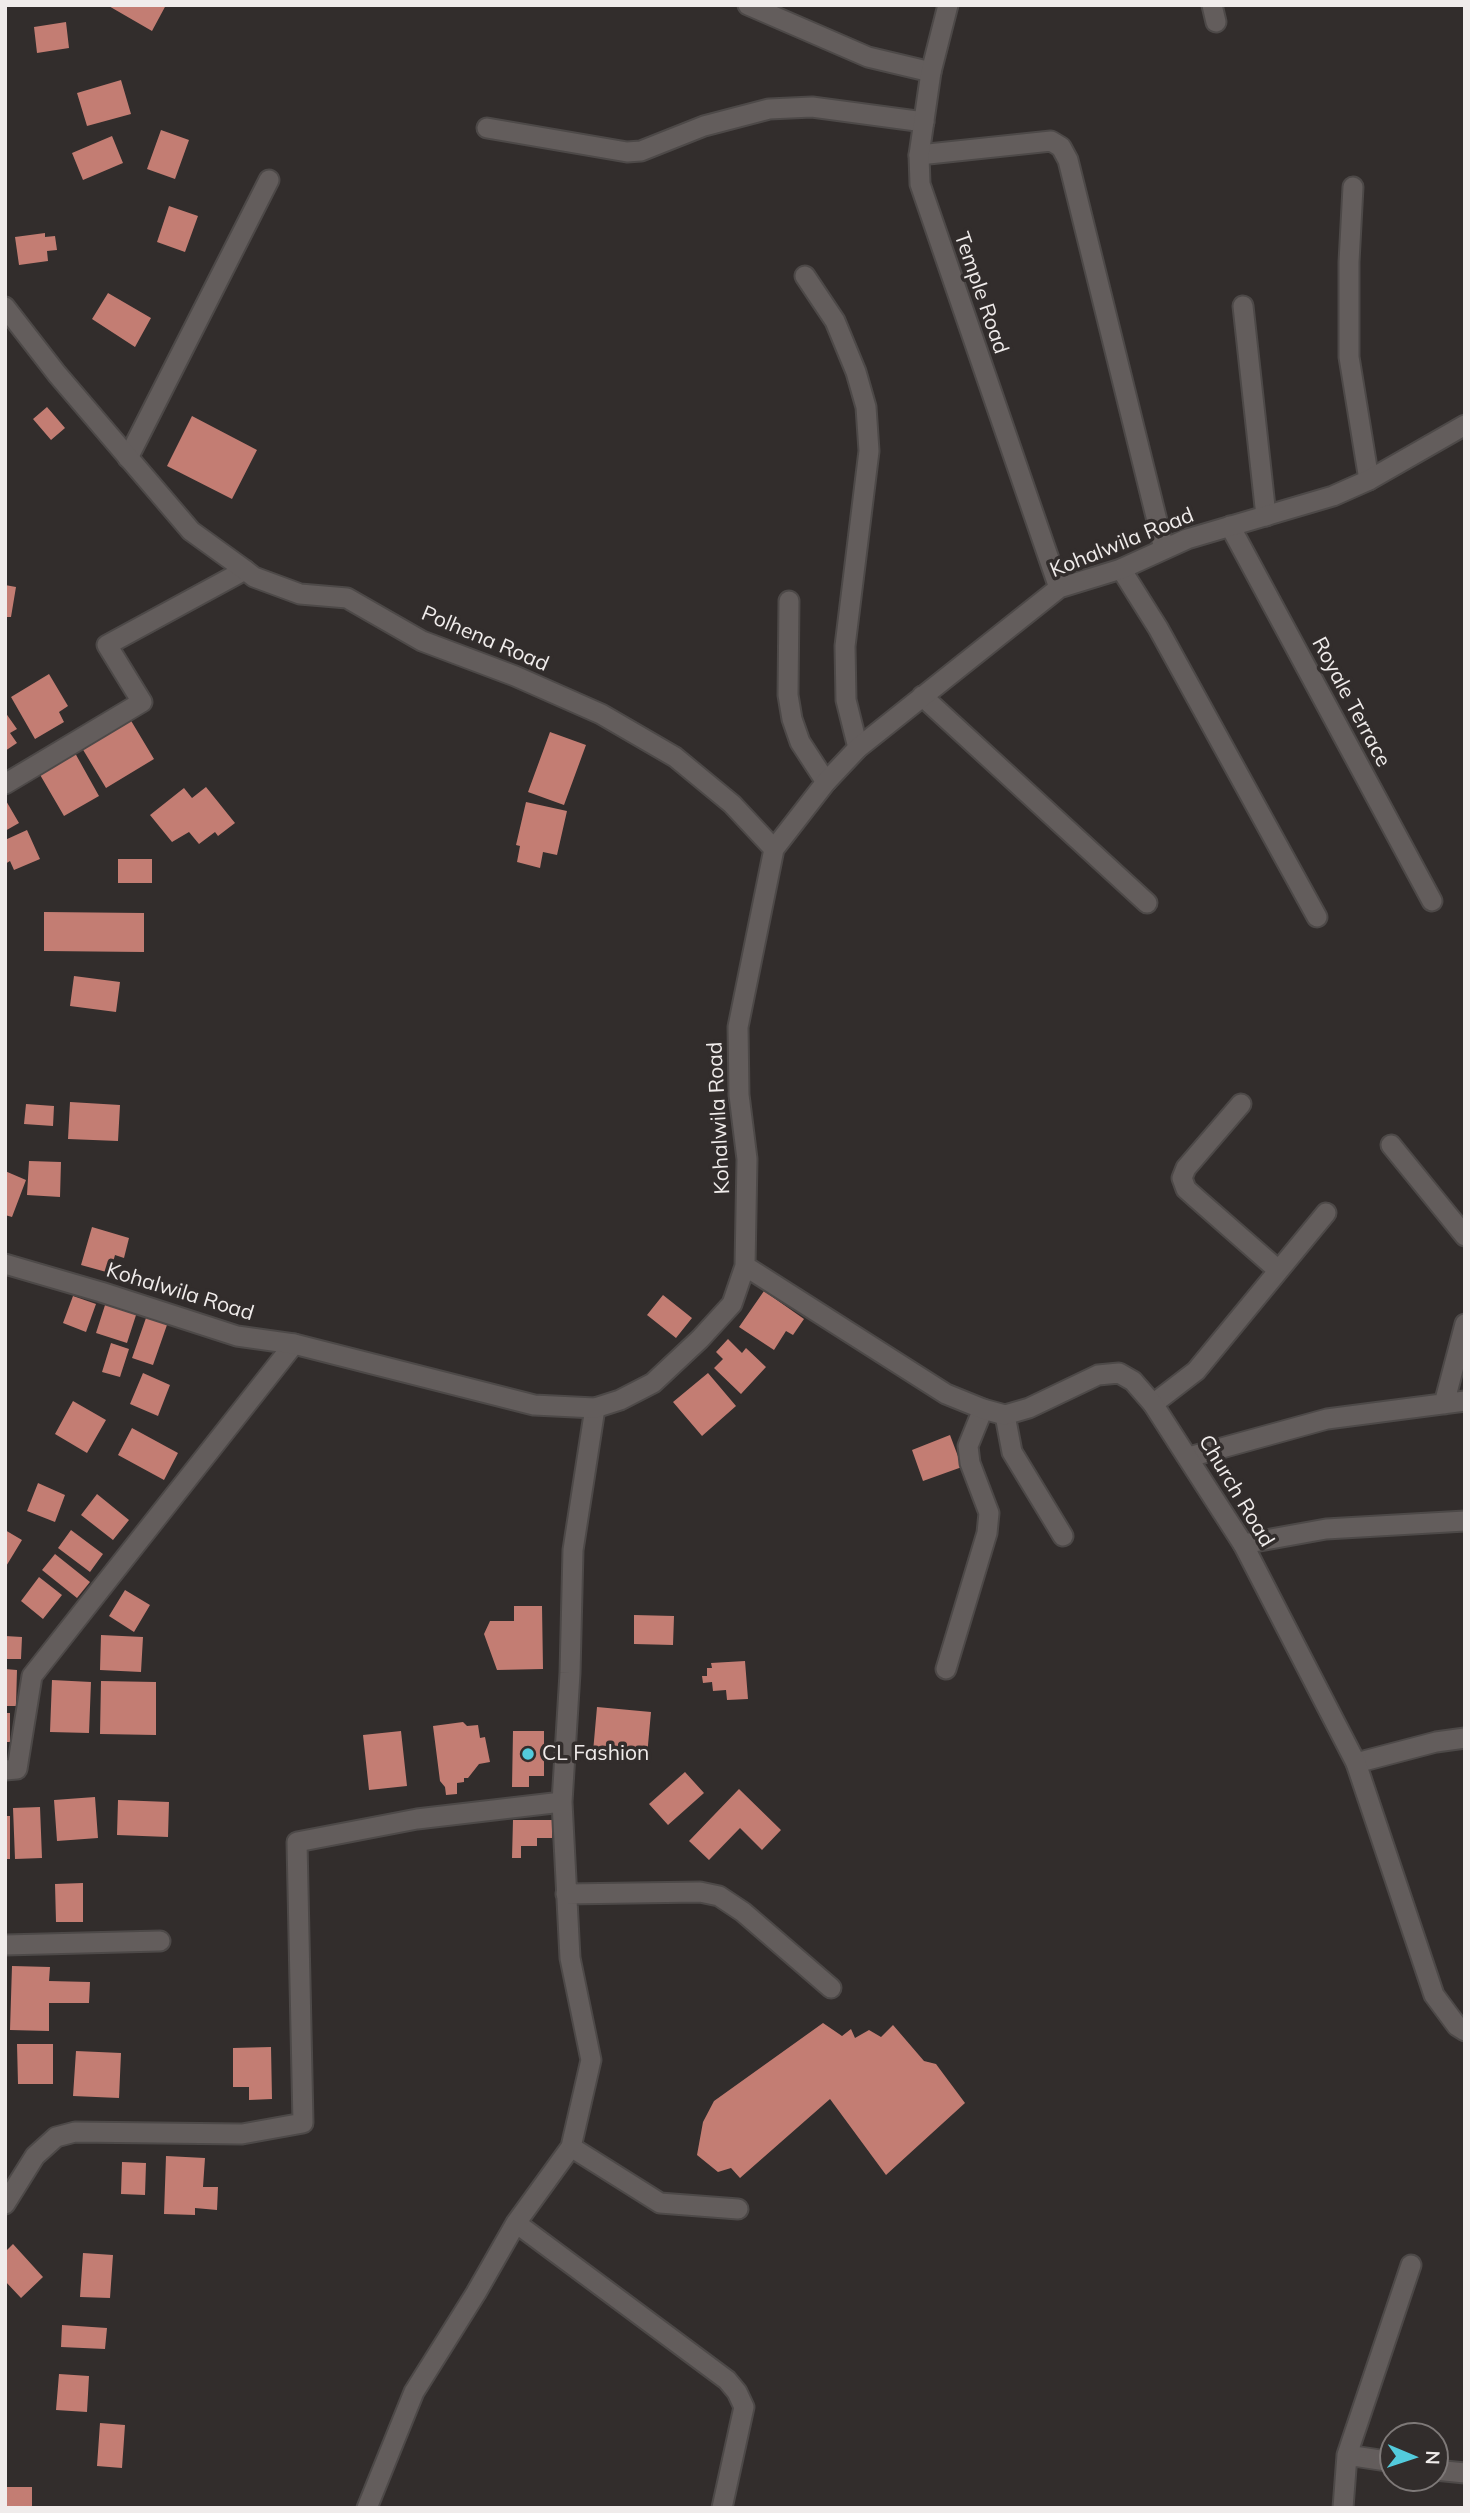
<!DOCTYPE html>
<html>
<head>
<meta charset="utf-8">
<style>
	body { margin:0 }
	#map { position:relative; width:1470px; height:2513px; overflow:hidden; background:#322d2c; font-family:Mulish,sans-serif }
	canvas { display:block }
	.frame { position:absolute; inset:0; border:7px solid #f0eceb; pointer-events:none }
	.north { position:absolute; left:1379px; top:2422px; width:70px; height:70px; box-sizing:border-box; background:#322d2c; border:2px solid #7e7978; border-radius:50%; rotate:92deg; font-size:19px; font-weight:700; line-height:28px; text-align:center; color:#f0eceb }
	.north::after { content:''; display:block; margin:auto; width:24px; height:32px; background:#53cbdc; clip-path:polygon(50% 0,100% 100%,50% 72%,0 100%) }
</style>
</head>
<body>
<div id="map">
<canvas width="1470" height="2513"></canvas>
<div class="frame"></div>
<div class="north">N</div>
</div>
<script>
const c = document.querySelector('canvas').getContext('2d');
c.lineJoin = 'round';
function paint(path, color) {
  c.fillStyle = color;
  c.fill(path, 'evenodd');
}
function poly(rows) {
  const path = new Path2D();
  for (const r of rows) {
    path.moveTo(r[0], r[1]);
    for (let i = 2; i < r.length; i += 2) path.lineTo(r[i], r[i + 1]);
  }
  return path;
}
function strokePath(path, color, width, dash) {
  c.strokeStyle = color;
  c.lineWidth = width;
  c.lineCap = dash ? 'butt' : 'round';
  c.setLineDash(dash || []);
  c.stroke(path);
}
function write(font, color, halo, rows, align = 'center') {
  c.font = font + ' Mulish,sans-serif';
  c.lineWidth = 7;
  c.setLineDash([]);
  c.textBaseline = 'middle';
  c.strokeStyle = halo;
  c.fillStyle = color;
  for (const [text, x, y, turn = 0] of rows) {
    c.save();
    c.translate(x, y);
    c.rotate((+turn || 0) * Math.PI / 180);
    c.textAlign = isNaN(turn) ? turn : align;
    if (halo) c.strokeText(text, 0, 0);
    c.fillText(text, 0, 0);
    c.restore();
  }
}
paint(poly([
	[107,5,166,5,152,31],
	[66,22,69,48,37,53,34,27],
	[121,80,131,114,87,126,77,93],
	[161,130,189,140,175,179,147,169],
	[112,136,123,163,83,180,72,153],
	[169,206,198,216,185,252,157,242],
	[45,233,45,237,55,236,57,250,47,251,48,261,19,265,15,237],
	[108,293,151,318,135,347,92,319],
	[47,407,65,428,51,440,33,419],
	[192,416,257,450,232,499,167,466],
	[5,585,16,587,11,617,5,617],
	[49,674,68,706,59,712,64,722,35,739,11,697],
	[5,712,17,729,10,733,17,743,5,751],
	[130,719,154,759,106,788,82,748],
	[550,732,586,745,564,805,528,792],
	[75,753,99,796,64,816,39,773],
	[206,787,235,823,218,836,215,832,199,844,189,832,172,842,150,815,184,788,192,798],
	[5,799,19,823,5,831],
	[526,802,567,811,557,855,543,852,540,868,517,862,520,846,516,845],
	[27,830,40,859,14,870,10,861,5,864,5,840],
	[118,859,152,859,152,883,118,883],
	[44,912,144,913,144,952,44,951],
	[74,976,120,982,116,1012,70,1006],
	[70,1102,120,1105,118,1141,68,1139],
	[26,1104,54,1106,53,1126,24,1124],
	[29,1161,61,1162,60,1197,27,1195],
	[5,1171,26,1180,12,1217,5,1215],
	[92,1227,129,1238,124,1258,115,1255,110,1273,81,1265],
	[764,1291,804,1319,793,1335,786,1331,774,1350,739,1327],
	[663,1295,692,1318,676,1338,647,1315],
	[73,1296,96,1304,86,1332,63,1323],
	[106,1302,137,1312,127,1343,96,1333],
	[147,1315,168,1322,153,1365,132,1358],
	[728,1339,742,1353,746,1348,766,1367,741,1394,714,1368,723,1359,716,1352],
	[111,1343,129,1349,120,1377,102,1372],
	[143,1373,170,1385,158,1416,130,1404],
	[708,1373,736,1406,702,1436,673,1402],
	[73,1401,106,1420,87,1453,55,1434],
	[132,1428,178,1453,164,1480,118,1455],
	[950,1435,962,1467,923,1481,912,1450],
	[38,1483,65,1495,55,1522,27,1511],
	[97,1494,129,1520,113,1540,81,1515],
	[5,1530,22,1540,5,1568],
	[71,1530,103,1554,90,1572,58,1548],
	[55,1554,90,1582,77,1598,42,1570],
	[39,1577,62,1595,43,1619,21,1601],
	[125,1590,150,1605,134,1632,109,1616],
	[514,1606,542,1606,543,1669,497,1670,484,1634,490,1621,514,1621],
	[634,1615,674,1616,673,1645,634,1644],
	[101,1635,143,1637,141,1672,100,1670],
	[5,1636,22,1637,21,1659,5,1659],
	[745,1661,748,1699,727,1700,726,1690,713,1691,712,1682,703,1683,702,1676,707,1676,707,1668,712,1668,711,1663],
	[5,1669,17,1670,16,1706,5,1706],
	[52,1680,91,1682,89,1733,50,1732],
	[101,1681,156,1682,156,1735,100,1734],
	[597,1707,651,1712,647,1756,593,1752],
	[5,1713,10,1713,10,1742,5,1742],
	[463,1722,467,1726,478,1725,480,1738,485,1737,490,1762,479,1764,468,1778,464,1778,464,1782,457,1783,457,1794,446,1795,445,1787,440,1781,433,1726],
	[401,1731,407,1786,369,1790,363,1735],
	[513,1731,544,1731,544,1776,529,1776,529,1787,512,1787],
	[685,1772,704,1793,668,1825,649,1804],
	[739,1789,781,1830,762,1850,740,1828,709,1860,689,1841],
	[95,1797,98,1838,57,1841,54,1800],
	[118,1800,169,1802,168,1837,117,1835],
	[40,1807,42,1858,15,1859,13,1808],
	[5,1816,10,1816,10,1859,5,1859],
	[513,1820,552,1820,552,1838,537,1838,537,1846,521,1846,521,1858,512,1858],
	[83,1883,83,1922,56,1922,55,1884],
	[12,1966,50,1967,49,1981,90,1982,89,2003,49,2003,49,2031,10,2030],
	[823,2023,842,2036,851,2029,855,2038,869,2030,881,2037,893,2025,924,2061,936,2064,965,2103,886,2175,830,2099,740,2178,731,2168,718,2172,697,2155,703,2122,714,2101],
	[17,2044,53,2044,53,2084,18,2084],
	[271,2047,272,2099,249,2100,249,2087,233,2087,233,2048],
	[76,2051,121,2053,119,2098,73,2096],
	[166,2156,205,2158,203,2187,218,2187,217,2210,195,2208,195,2215,164,2214],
	[122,2162,146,2163,145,2195,121,2194],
	[13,2244,43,2277,21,2298,5,2281,5,2252],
	[83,2253,113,2255,110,2298,80,2297],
	[62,2325,107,2328,105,2349,61,2347],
	[59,2374,89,2376,87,2412,56,2410],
	[100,2423,125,2425,122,2468,97,2466],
	[5,2487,32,2487,32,2508,5,2508]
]), '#c37d73');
const minor = poly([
	[748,5,868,57,931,72],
	[1212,5,1216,22],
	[487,128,627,152,641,151,704,126,769,109,812,107,924,122],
	[919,155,1051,141,1061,147,1068,160,1164,549],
	[1353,187,1349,262,1349,357,1369,480],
	[805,276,835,321,856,372,866,407,869,451,845,646,846,700,858,748],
	[1243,306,1266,516],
	[128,458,269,180],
	[1230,526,1432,901],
	[1121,569,1158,628,1317,917],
	[789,601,788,695,792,719,800,742,826,782],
	[922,696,1147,903],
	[5,784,142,702,107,645,245,570],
	[1241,1104,1186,1168,1182,1178,1186,1189,1196,1198,1278,1270],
	[1391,1145,1465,1236],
	[1153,1404,1196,1371,1326,1213],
	[1444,1404,1465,1324],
	[1005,1415,1012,1452,1063,1536],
	[1189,1457,1327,1419,1465,1401],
	[1243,1544,1326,1529,1465,1521],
	[946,1669,987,1533,989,1513,970,1463,968,1446,983,1409],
	[1356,1763,1436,1742,1465,1738],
	[5,1770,17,1769,32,1676,294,1344],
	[566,1894,700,1892,719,1896,743,1912,831,1988],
	[5,1945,160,1941],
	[571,2147,660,2203,738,2209],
	[5,2204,35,2156,56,2137,75,2132,242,2134,303,2123,297,1842,417,1819,562,1802],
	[516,2223,727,2380,737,2392,744,2407,722,2508],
	[1347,2455,1393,2462],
	[1435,2470,1465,2473],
	[367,2508,414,2392,476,2293,516,2223,571,2147,591,2060,570,1958,562,1802,570,1673,573,1550,595,1408],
	[1343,2508,1347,2455,1411,2265]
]);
const tertiary = poly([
	[948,5,931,72,919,155,920,184,1059,588],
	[5,307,57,374,191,531,245,570,254,577,300,594,347,598,422,641,515,676,601,714,675,757,732,804,774,849],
	[5,1264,101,1292,237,1336,294,1344,534,1405,595,1408,620,1400,653,1383,700,1339,732,1304,745,1266,747,1159,739,1095,738,1027,774,849,826,782,858,748,1059,588,1121,569,1187,539,1333,496,1369,480,1465,425],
	[745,1266,946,1394,983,1409,1005,1415,1029,1408,1098,1375,1119,1373,1133,1381,1153,1404,1243,1544,1356,1763,1434,1995,1457,2026,1465,2031]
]);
strokePath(minor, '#4d4948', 23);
strokePath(tertiary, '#4d4948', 23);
strokePath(minor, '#635d5c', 19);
strokePath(tertiary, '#635d5c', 19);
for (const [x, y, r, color] of [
	[528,1754,7,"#53cbdc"]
]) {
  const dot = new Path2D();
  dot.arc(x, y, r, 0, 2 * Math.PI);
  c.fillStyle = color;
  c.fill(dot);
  strokePath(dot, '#322d2c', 2.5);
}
write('21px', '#f0eceb', '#322d2c', [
	["Temple Road",981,293,71],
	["Kohalwila Road",1122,543,-22],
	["Polhena Road",485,639,23],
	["Royale Terrace",1351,702,62],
	["Kohalwila Road",719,1118,-93],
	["Kohalwila Road",180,1292,17],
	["Church Road",1236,1491,59]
]);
write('21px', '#f0eceb', '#322d2c', [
	["CL Fashion",542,1754]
], 'left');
</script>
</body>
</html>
